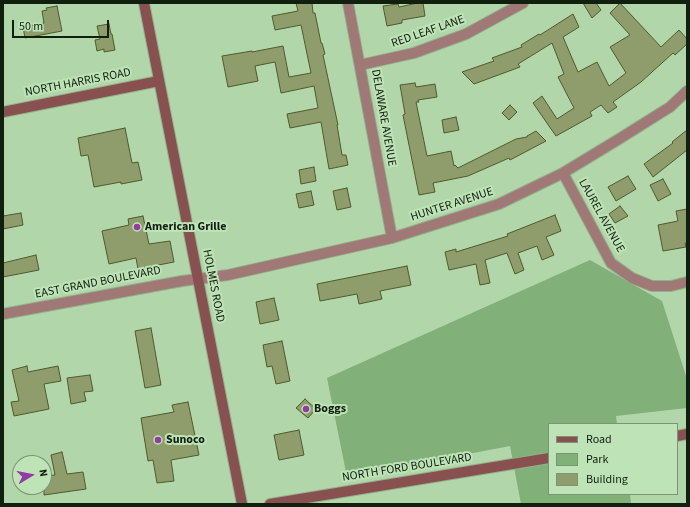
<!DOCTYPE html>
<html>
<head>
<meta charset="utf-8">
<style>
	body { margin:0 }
	#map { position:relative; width:690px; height:507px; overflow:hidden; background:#b1d6aa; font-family:"Source Sans 3",sans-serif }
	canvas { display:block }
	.frame { position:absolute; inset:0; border:4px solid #111f0f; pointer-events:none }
	.legend { position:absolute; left:548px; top:423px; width:130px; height:72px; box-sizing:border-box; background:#bee3b7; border:1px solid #799574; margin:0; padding:5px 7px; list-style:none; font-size:12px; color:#111f0f }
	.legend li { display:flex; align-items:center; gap:8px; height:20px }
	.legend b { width:20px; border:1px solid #799574 }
	.north { position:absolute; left:12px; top:455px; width:40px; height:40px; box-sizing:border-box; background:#bee3b7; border:1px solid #799574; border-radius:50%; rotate:80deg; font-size:11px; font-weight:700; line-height:16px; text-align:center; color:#111f0f }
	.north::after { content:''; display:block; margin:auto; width:14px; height:18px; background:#933aa5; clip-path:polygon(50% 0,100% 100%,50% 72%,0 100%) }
	.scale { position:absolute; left:12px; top:20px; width:97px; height:18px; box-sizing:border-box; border:2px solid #111f0f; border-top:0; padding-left:5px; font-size:12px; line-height:14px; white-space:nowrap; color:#111f0f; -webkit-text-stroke:3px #bee3b7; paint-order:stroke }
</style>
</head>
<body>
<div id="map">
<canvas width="690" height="507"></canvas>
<div class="frame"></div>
<ul class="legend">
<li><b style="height:5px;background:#88504f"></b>Road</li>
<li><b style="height:11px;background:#81b078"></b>Park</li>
<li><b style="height:11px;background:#8f9c6b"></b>Building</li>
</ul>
<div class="north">N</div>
<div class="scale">50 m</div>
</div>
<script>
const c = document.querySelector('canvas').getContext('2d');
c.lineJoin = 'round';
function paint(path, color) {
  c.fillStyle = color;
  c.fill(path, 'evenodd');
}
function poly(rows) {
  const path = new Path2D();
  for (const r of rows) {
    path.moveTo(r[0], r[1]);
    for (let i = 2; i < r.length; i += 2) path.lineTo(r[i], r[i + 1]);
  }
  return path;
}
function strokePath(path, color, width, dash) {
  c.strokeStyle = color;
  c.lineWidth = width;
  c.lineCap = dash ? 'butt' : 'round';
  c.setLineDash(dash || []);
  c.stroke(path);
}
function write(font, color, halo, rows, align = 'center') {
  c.font = font + ' "Source Sans 3",sans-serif';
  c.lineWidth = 4;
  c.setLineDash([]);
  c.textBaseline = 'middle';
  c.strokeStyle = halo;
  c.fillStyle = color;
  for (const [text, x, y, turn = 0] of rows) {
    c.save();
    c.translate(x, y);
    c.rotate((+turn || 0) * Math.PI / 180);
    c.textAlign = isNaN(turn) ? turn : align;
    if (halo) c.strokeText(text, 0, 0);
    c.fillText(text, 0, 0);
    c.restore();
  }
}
paint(poly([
	[590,260,662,301,687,379,687,408,616,416,617,424,549,424,549,494,630,494,631,504,521,504,510,446,347,477,327,378]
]), '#81b078');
const building = poly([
	[296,3,312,3,313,13,315,13,321,43,322,43,325,54,323,55,338,125,337,125,342,155,346,155,348,165,329,169,321,122,290,128,287,114,318,108,314,86,281,93,275,62,255,66,258,81,228,87,222,56,252,51,252,52,283,46,289,77,311,73,301,25,275,30,272,16,298,11,296,3],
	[418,3,423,3,425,16,402,20,402,23,387,26,383,6,398,4,399,7,418,3],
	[583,3,596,3,601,10,592,18,583,3],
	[620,3,661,47,679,30,687,39,687,44,675,55,673,53,641,82,613,102,617,107,608,113,601,105,590,112,592,116,556,136,533,103,542,96,557,119,574,108,558,77,564,74,552,43,518,64,520,67,474,84,462,72,494,61,492,58,522,47,521,45,539,34,540,35,573,14,579,27,563,37,578,72,597,62,609,86,626,73,610,47,630,35,610,13,620,3],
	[57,6,62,31,25,38,23,27,44,23,42,11,47,10,46,8,57,6],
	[109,24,111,34,112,34,115,50,104,52,104,49,97,51,95,40,100,39,97,26,109,24],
	[415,83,416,87,435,84,437,97,418,100,419,102,416,102,427,156,451,151,454,166,455,165,458,168,516,139,527,137,527,136,536,131,546,141,510,160,509,158,468,176,433,183,435,192,419,195,403,115,405,114,400,85,415,83],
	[510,105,517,112,509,120,502,113,510,105],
	[456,117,459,130,444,133,442,120,456,117],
	[125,128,132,163,138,162,142,180,121,184,121,182,94,187,88,155,81,156,78,138,125,128],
	[687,130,687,150,653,177,644,164,673,143,672,142,687,130],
	[314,167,316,181,301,184,299,170,314,167],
	[628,176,636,189,616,201,608,187,628,176],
	[663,179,671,194,658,201,650,185,663,179],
	[347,188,351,207,337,210,333,191,347,188],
	[311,191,314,205,299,208,296,194,311,191],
	[620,206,628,216,615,223,609,214,620,206],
	[687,209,687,243,685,243,686,247,663,251,658,225,678,221,676,211,687,209],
	[21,213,23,225,3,229,3,216,21,213],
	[555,215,561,231,546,237,554,255,542,260,537,246,518,253,524,270,515,274,507,253,485,260,490,283,480,285,476,264,449,270,445,252,456,249,456,252,508,236,507,234,555,215],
	[143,216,149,244,170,241,174,262,138,269,136,258,109,264,102,231,129,225,128,219,143,216],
	[36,255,39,270,3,277,3,263,36,255],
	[407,266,411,285,380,291,382,299,359,304,357,294,320,301,317,284,407,266],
	[274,298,279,320,260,324,256,302,274,298],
	[151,328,161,385,145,388,135,331,151,328],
	[282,341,290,381,276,384,272,366,267,367,263,345,282,341],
	[27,366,28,372,58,366,61,381,44,384,49,409,14,416,11,402,19,401,12,370,27,366],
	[90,375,93,391,84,392,86,401,71,404,67,378,90,375],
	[305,399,316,409,308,418,296,408,305,399],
	[188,402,199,455,171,460,174,481,157,483,153,460,148,461,141,418,174,412,172,405,188,402],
	[299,430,304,455,279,460,274,435,299,430],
	[62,452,67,474,83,472,86,489,44,495,44,476,55,475,51,455,62,452]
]);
paint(building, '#8f9c6b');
strokePath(building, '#4f5a2b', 1);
const street = poly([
	[348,3,392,238],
	[360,65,414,53,466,34,523,3],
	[563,173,611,263,632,278,652,286,671,286,687,282],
	[3,314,182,281,228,275,392,238,499,204,563,173,619,139,670,107,687,91]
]);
const secondary = poly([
	[144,3,242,504],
	[3,112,159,81],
	[677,436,687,434],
	[270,504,549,458]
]);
strokePath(street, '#91b18b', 12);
strokePath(secondary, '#91b18b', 12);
strokePath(street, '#a07876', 10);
strokePath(secondary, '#88504f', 10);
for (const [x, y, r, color] of [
	[137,227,4,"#933aa5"],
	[306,409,4,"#933aa5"],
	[158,440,4,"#933aa5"]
]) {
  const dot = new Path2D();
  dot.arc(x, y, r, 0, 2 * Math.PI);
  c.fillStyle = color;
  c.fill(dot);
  strokePath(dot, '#bee3b7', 1.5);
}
write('12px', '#111f0f', '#bee3b7', [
	["RED LEAF LANE",428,32,-19],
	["NORTH HARRIS ROAD",78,83,-11],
	["DELAWARE AVENUE",383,118,80],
	["HUNTER AVENUE",452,205,-18],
	["LAUREL AVENUE",601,216,61],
	["EAST GRAND BOULEVARD",98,283,-11],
	["HOLMES ROAD",213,286,79],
	["NORTH FORD BOULEVARD",407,468,-9]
]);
write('bold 12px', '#111f0f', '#bee3b7', [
	["American Grille",145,227],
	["Boggs",314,409],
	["Sunoco",166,440]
], 'left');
</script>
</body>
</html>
